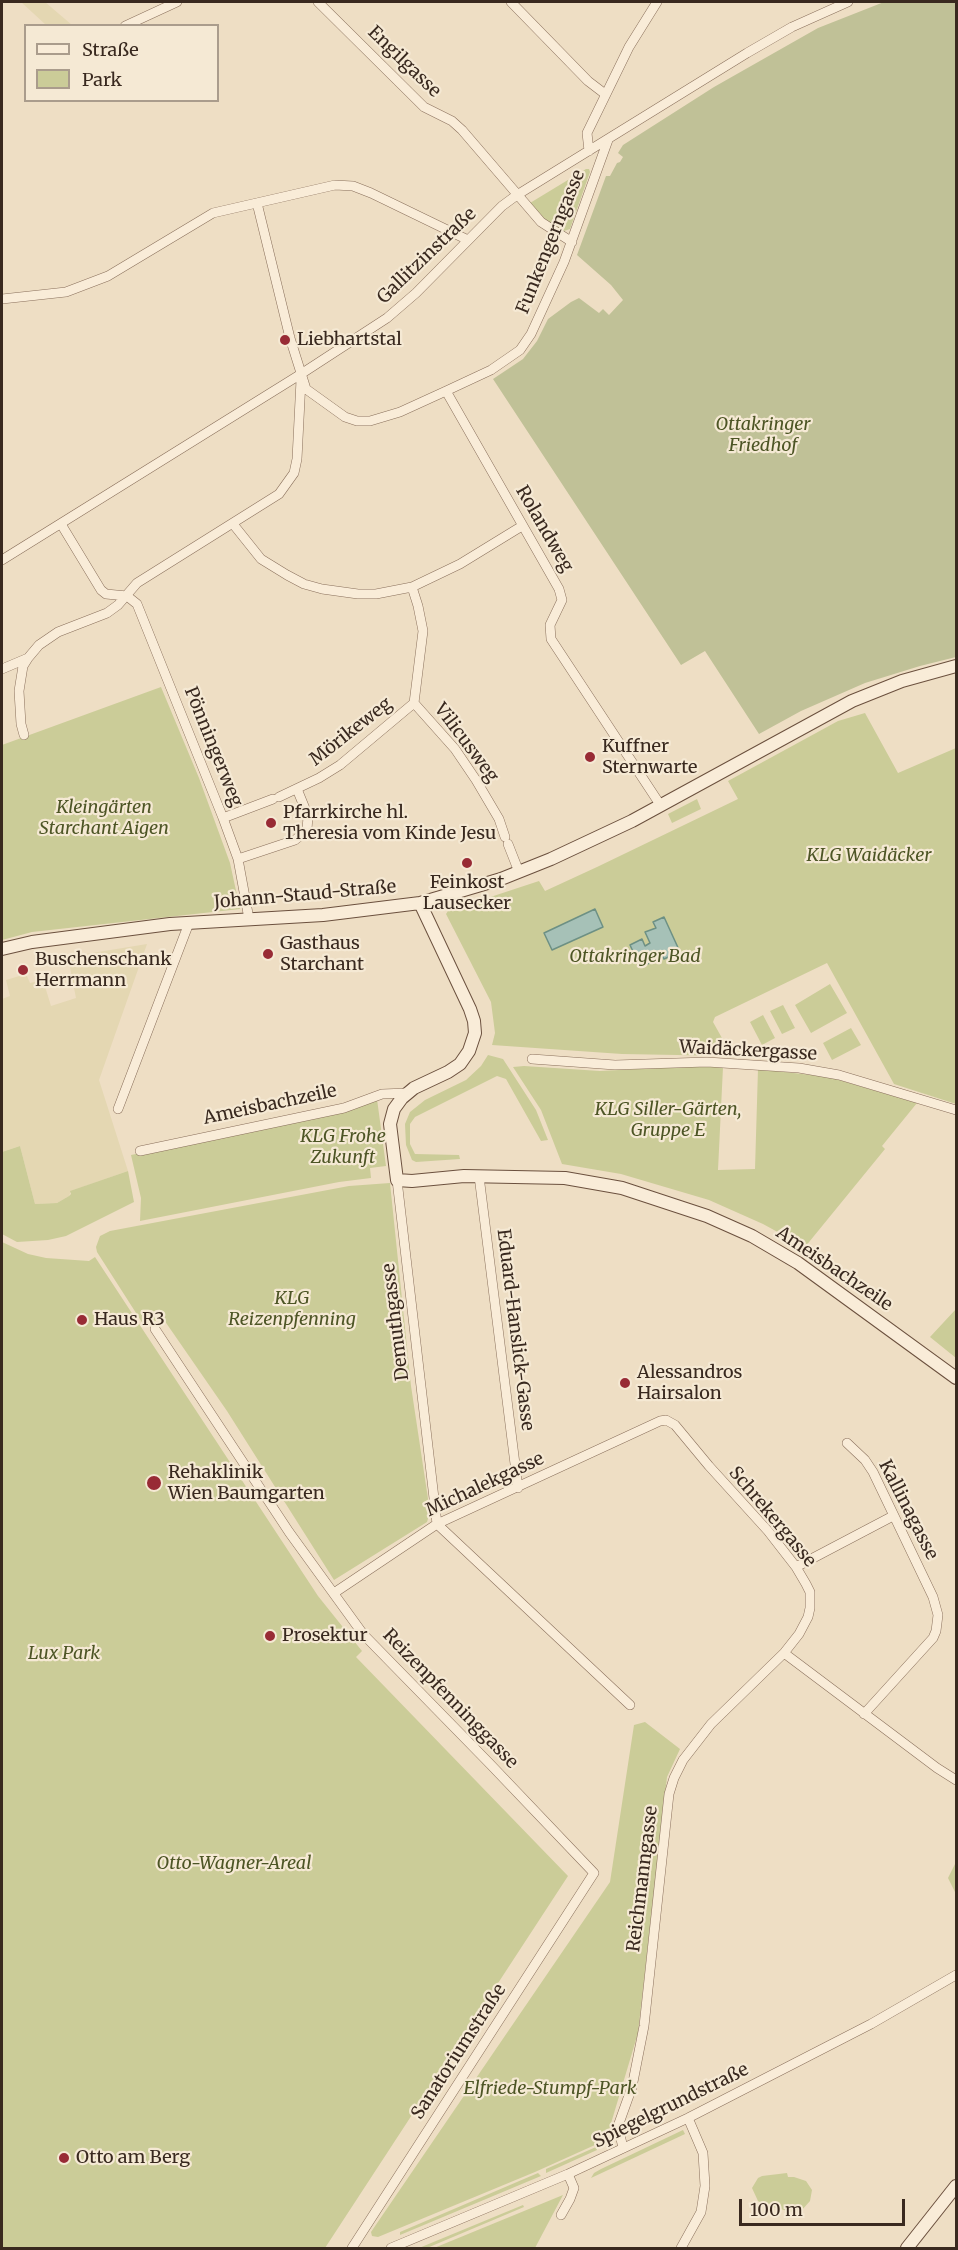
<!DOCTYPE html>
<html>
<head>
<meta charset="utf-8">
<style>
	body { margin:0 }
	#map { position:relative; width:958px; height:2250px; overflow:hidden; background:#eedec4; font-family:Merriweather,serif }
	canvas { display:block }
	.frame { position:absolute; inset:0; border:3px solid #39291f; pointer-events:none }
	.legend { position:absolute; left:24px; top:24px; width:195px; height:78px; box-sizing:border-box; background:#f5e9d4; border:2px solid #aa9c8c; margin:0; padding:8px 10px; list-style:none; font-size:18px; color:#39291f }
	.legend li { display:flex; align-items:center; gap:12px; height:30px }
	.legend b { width:30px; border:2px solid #aa9c8c }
	.scale { position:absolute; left:739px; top:2199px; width:166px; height:27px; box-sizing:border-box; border:3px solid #39291f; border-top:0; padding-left:8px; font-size:18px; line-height:21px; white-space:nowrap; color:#39291f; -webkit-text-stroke:4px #f5e9d4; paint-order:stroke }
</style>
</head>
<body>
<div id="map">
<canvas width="958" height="2250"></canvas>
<div class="frame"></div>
<ul class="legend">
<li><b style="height:8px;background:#f9ecd8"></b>Straße</li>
<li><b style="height:16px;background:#cbcc98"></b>Park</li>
</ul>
<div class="scale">100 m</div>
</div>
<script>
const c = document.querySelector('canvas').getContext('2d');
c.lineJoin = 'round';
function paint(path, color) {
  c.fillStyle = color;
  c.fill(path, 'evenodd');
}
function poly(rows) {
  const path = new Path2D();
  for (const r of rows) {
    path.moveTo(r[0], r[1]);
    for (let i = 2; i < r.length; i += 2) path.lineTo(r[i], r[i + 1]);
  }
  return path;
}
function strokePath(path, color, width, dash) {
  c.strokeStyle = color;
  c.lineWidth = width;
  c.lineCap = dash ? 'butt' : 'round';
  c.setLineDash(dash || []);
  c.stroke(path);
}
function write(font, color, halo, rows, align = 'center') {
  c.font = font + ' Merriweather,serif';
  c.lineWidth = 4.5;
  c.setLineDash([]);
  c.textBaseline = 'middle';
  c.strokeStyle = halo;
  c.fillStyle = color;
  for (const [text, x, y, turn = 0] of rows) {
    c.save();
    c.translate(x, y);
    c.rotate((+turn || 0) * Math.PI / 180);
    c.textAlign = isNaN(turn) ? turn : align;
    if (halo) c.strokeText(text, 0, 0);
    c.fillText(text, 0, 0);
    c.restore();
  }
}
paint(poly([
	[21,2,45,2,72,25,46,25],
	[147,944,99,1080,128,1171,71,1191,69,1196,57,1203,35,1204,20,1146,2,1152,2,999,10,996,6,980,26,974,30,983,43,980,51,1006,76,998,68,957]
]), '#e4d7b2');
paint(poly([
	[586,169,589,169,590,172,570,229,561,232,540,216,530,203],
	[161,687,199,778,230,863,240,909,32,932,2,940,2,745],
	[865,713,898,773,956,748,956,1104,894,1084,827,963,715,1017,713,1022,732,1056,622,1054,492,1045,495,1033,491,1002,446,914,448,911,539,881,545,891,597,867,738,799,728,781,838,721],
	[697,799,701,809,672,823,668,814],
	[830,984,847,1013,811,1033,795,1005],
	[783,1005,795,1028,782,1034,770,1011],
	[763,1015,775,1038,762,1045,750,1022],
	[851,1028,861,1045,832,1060,823,1043],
	[488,1055,503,1059,536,1110,548,1140,541,1141,506,1079,497,1076,415,1117,410,1124,410,1144,415,1154,459,1155,460,1159,416,1162,412,1160,406,1145,405,1124,410,1112,425,1100,466,1080,481,1066],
	[524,1066,600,1071,675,1067,723,1067,718,1170,755,1169,758,1069,829,1077,917,1103,882,1146,885,1149,805,1247,763,1224,709,1200,621,1174,562,1164,541,1110,513,1067],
	[377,1099,386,1166,370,1168,371,1178,339,1182,140,1221,141,1198,131,1155,339,1113],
	[20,1146,35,1204,57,1203,69,1196,71,1194,70,1191,128,1171,134,1202,66,1236,48,1240,17,1242,2,1234,2,1152],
	[390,1183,411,1386,430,1512,427,1522,334,1580,227,1411,162,1317,145,1327,97,1252,96,1247,100,1236,110,1231,349,1186],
	[2,1242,28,1254,46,1258,89,1261,95,1257,318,1596,362,1651,356,1657,568,1876,325,2248,2,2248],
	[956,1309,956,1358,930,1337],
	[645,1722,680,1749,667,1777,638,2033,606,2140,535,2172,378,2237,372,2236,371,2232,610,1882,634,1725],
	[956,1862,956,1894,948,1878],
	[683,2130,685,2134,591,2178,594,2173,601,2169],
	[596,2147,597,2150,546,2173,546,2169],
	[538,2173,541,2176,400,2235,400,2232],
	[787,2173,788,2177,794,2177,806,2181,812,2190,810,2201,801,2211,791,2212,763,2204,758,2201,752,2188,758,2178,762,2176],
	[563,2195,535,2248,434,2248],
	[523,2205,524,2207,427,2248,419,2248]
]), '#cbcc98');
paint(poly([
	[884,2,956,2,956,657,920,666,865,683,801,711,759,734,705,651,681,665,493,379,523,359,537,341,548,319,571,302,579,298,599,313,603,309,609,315,623,300,611,285,577,255,606,176,610,176,617,163,620,162,623,157,618,153,623,145,714,87,818,28]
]), '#c0c197');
const water = poly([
	[595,909,603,927,552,950,544,933,595,909],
	[664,917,680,952,664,959,661,954,650,958,652,962,640,967,630,945,642,939,645,946,650,943,645,932,656,928,653,922,664,917]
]);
paint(water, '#a6c1b7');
strokePath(water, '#6d9084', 1.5);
const street = poly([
	[318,2,424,107,452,121,462,130,541,222,572,242],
	[511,2,588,81,605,94],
	[125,26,177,2],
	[589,151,587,133,629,47,657,2],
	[257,203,290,338,306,389,345,417,357,421,370,421,400,412,446,391,491,370,520,350,531,334,564,262,608,140],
	[2,299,66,292,108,276,213,213,335,185,353,186,371,193,468,240],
	[446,391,559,589,562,600,550,625,551,639,661,806],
	[61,524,101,590,106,594,127,596],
	[233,524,261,559,287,575,304,584,322,589,358,594,376,594,412,587,460,564,522,526],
	[2,560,301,374,387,318,416,293,502,206,517,195,747,53,792,27,848,2],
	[127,596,137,604,223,818,238,859,249,919],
	[2,669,28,658,39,645,58,632,107,613,118,605,137,583,279,494,294,473,297,459,301,380],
	[414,703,455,749,476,780,499,819,505,837],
	[24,735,21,724,19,691,23,666,28,658],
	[279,797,319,778,340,765,414,703,423,631,418,606,412,587],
	[223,818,273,799],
	[508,844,519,872],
	[238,859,295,840,307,830,308,816,297,789],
	[532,1059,615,1065,707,1062,799,1068,839,1075,956,1110],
	[118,1109,189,923],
	[140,1151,344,1108,382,1094,407,1093],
	[479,1176,518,1488],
	[397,1180,437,1524,630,1705],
	[155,1329,289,1532,363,1634,491,1765,594,1873,352,2248],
	[847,1443,865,1460,873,1472,933,1597,938,1615,936,1631,933,1638,864,1714],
	[796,1567,893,1516],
	[334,1593,437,1524,660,1421,666,1420,675,1425,709,1466,768,1531,796,1567,806,1584,810,1592,810,1608,808,1617,799,1634,784,1653,711,1724,683,1760,674,1778,669,1794,644,2026,632,2087,618,2126,623,2148],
	[784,1653,937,1768,956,1780],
	[561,2215,570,2199,574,2188,568,2174],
	[391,2248,568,2174,688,2118,871,2024,956,1975],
	[681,2248,701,2212,705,2186,703,2153,688,2118]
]);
const secondary = poly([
	[420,903,470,1009,474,1021,475,1033,469,1051,460,1064,448,1072,414,1088,402,1098,394,1109,390,1124,397,1180,412,1181,464,1176,565,1178,622,1188,707,1216,752,1236,798,1263,956,1378],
	[2,949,32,942,170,924,323,915,420,903,437,898,501,879,551,859,632,821,852,701,902,681,956,666],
	[907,2248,956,2186]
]);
strokePath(street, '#896f5b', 10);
strokePath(secondary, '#6b503e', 14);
strokePath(street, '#f9ecd8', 9);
strokePath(secondary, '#f9ecd8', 12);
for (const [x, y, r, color] of [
	[285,340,6,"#982b35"],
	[590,757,6,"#982b35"],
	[271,823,6,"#982b35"],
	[467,863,6,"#982b35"],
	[268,954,6,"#982b35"],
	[23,970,6,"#982b35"],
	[82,1320,6,"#982b35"],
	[625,1383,6,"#982b35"],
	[154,1483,8,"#982b35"],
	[270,1636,6,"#982b35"],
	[64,2158,6,"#982b35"]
]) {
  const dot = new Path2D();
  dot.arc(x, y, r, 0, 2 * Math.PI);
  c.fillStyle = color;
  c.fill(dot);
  strokePath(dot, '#f5e9d4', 2);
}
write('18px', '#39291f', '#f5e9d4', [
	["Engilgasse",404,62,44],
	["Funkengerngasse",551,242,-68],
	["Gallitzinstraße",427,256,-44],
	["Rolandweg",544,529,60],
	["Mörikeweg",351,732,-38],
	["Vilicusweg",466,743,53],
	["Pönningerweg",213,747,68],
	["Johann-Staud-Straße",305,895,-5],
	["Waidäckergasse",748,1051,3],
	["Ameisbachzeile",270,1105,-12],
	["Ameisbachzeile",834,1269,34],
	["Demuthgasse",396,1322,-97],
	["Eduard-Hanslick-Gasse",515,1330,83],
	["Michalekgasse",485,1485,-25],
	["Kallinagasse",908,1510,63],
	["Schrekergasse",772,1517,50],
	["Reizenpfenninggasse",450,1699,46],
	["Reichmanngasse",643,1879,-83],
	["Sanatoriumstraße",459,2052,-57],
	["Spiegelgrundstraße",671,2106,-26]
]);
write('18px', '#39291f', '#f5e9d4', [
	["Liebhartstal",297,340],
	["Kuffner",602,747],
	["Sternwarte",602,768],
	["Pfarrkirche hl.",283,813],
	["Theresia vom Kinde Jesu",283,834],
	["Feinkost",467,883,"center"],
	["Lausecker",467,904,"center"],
	["Gasthaus",280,944],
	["Starchant",280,965],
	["Buschenschank",35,960],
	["Herrmann",35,981],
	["Haus R3",94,1320],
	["Alessandros",637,1373],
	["Hairsalon",637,1394],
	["Rehaklinik",168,1473],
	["Wien Baumgarten",168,1494],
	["Prosektur",282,1636],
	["Otto am Berg",76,2158]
], 'left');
write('italic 18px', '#4d5525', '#f5e9d4', [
	["Ottakringer",763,425],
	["Friedhof",763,446],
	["Kleingärten",104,808],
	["Starchant Aigen",104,829],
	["KLG Waidäcker",869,856],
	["Ottakringer Bad",635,957],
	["KLG Siller-Gärten,",668,1110],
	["Gruppe E",668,1131],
	["KLG Frohe",343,1137],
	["Zukunft",343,1158],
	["KLG",292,1299],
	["Reizenpfenning",292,1320],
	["Lux Park",64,1654],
	["Otto-Wagner-Areal",234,1864],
	["Elfriede-Stumpf-Park",550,2089]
]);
</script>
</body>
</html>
